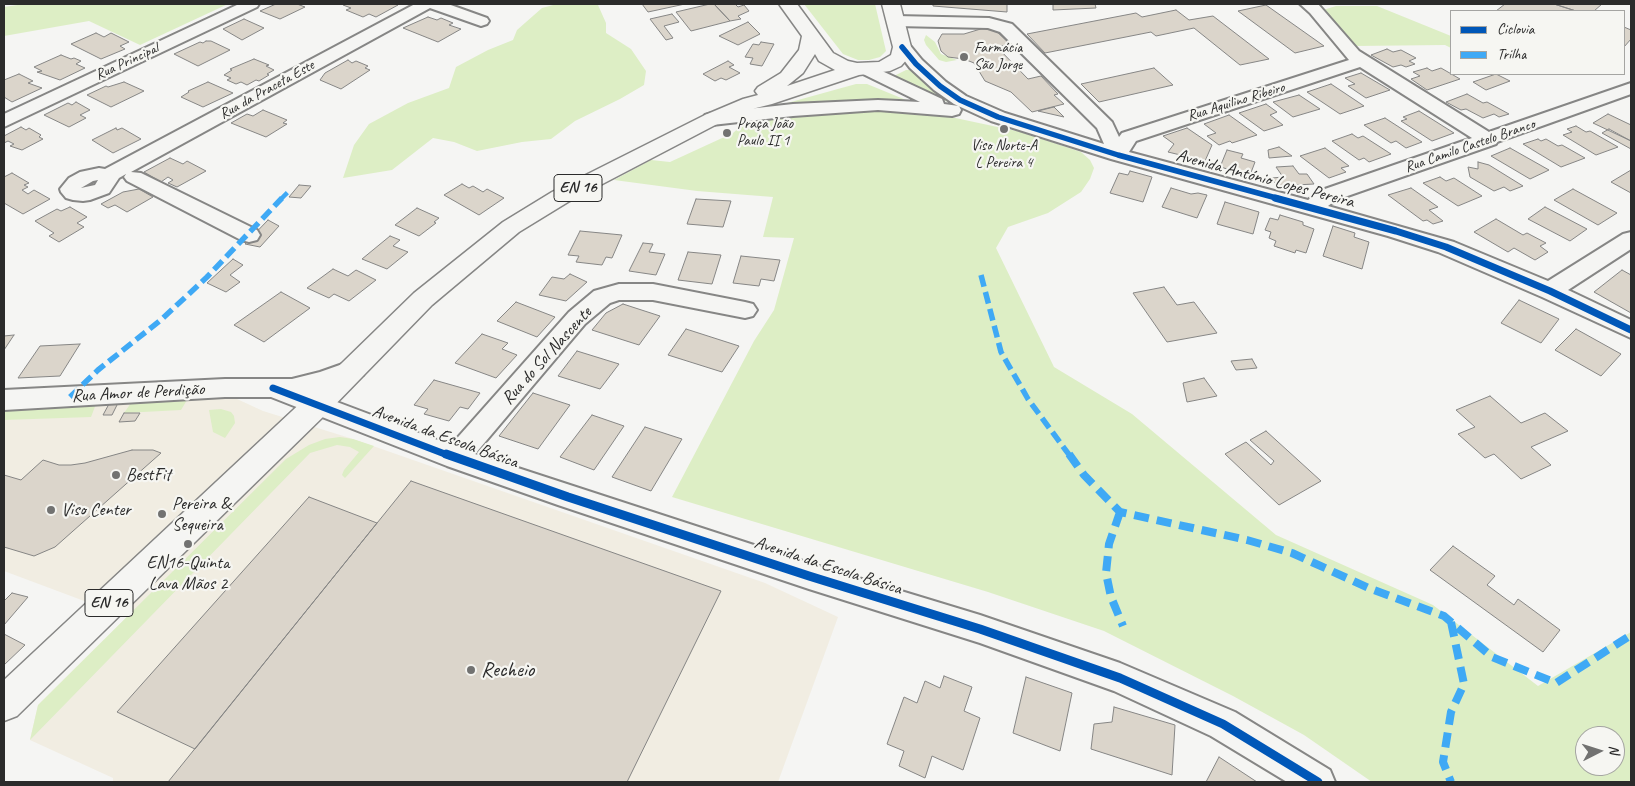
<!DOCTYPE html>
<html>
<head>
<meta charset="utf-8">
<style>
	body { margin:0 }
	#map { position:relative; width:1635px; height:786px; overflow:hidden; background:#f5f5f3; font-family:Caveat,sans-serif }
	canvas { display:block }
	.frame { position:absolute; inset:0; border:5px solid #2b2b2b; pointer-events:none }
	.legend { position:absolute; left:1450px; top:10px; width:175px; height:65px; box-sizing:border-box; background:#f6f6f2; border:1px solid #a5a5a2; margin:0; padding:6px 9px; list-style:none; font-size:15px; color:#2b2b2b }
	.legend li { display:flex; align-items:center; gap:10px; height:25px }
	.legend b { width:25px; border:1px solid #a5a5a2 }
	.north { position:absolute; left:1575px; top:726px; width:50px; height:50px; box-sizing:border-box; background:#f6f6f2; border:1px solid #a5a5a2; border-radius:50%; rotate:85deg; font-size:14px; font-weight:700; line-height:20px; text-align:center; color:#2b2b2b }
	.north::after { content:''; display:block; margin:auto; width:18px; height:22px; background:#727271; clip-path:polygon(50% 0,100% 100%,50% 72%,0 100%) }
</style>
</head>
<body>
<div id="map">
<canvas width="1635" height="786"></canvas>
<div class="frame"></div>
<ul class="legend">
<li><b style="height:6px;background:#0057b8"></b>Ciclovia</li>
<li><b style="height:6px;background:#3fa9f5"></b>Trilha</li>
</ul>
<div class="north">N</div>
</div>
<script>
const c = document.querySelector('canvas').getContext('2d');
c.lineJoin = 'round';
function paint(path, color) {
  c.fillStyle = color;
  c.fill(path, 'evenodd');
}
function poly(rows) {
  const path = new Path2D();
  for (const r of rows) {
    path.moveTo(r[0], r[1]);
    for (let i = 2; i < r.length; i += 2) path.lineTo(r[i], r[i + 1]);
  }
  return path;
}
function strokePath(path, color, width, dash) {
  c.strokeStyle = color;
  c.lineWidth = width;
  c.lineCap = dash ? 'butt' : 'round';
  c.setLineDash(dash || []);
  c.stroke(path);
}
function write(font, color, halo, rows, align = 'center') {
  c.font = font + ' Caveat,sans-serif';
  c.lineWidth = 4.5;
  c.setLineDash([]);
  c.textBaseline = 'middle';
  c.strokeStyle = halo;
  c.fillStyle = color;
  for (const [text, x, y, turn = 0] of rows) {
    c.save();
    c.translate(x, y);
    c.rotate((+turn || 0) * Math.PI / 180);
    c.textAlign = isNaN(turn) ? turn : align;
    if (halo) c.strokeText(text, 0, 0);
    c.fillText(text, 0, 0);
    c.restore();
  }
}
paint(poly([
	[224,393,263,411,353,439,765,583,838,617,778,782,113,782,113,778,30,740,38,705,127,617,4,571,4,404]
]), '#f1ede2');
paint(poly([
	[24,4,228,4,140,45,89,21,4,36,4,7],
	[557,4,598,5,606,23,606,33,631,49,646,71,644,85,620,99,575,121,551,139,522,142,477,151,454,142,433,138,392,170,343,178,354,145,369,124,408,103,449,88,456,67,488,50,513,40,517,30,542,8],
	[804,4,875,4,886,51,880,57,869,60,858,60,843,54],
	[1336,6,1377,6,1451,36,1451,48,1445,45,1355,46,1323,10],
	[926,35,935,42,941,54,957,60,946,62,939,60,926,45,924,40],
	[906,70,911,70,929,88,958,107,894,76],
	[856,84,867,84,906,100,869,99,780,105],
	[893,110,946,116,1021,132,1081,152,1090,160,1094,168,1090,179,1081,192,1048,213,1008,227,996,248,1054,367,1132,414,1276,535,1433,605,1538,686,1631,632,1631,782,1372,782,1304,735,1233,696,1104,631,988,592,672,497,754,341,774,310,794,238,763,237,773,197,697,191,614,180,651,160,670,162,733,133,743,124,834,111],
	[1585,736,1615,736,1615,766,1585,766],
	[187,400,181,410,124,413,131,403],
	[96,404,91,417,4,420,4,408],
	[221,409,231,412,234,416,235,423,225,438,213,432,209,410],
	[340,437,353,439,374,446,345,478,342,475,344,470,359,452,350,447,337,445,310,453,30,740,38,705,286,459,309,445,325,439]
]), '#ddeec5');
const building = poly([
	[276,4,297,4,305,7,280,19,260,11,276,4],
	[344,4,395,4,398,5,376,17,369,14,363,17,346,10,351,8,343,5,344,4],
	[642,4,685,4,648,12,642,4],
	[710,4,714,4,730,21,691,31,676,12,710,4],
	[714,4,735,4,738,7,744,5,749,11,738,16,741,19,730,21,714,4],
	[933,4,1007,4,1007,12,933,6,933,4],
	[1053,4,1095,4,1096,8,1053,10,1053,4],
	[1505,4,1554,4,1576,11,1496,11,1505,4],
	[1554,4,1602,4,1594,11,1576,11,1554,4],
	[1266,5,1324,46,1295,53,1238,11,1266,5],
	[1176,10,1189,20,1213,16,1269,59,1240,65,1194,28,1156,36,1151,32,1045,53,1027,34,1136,13,1142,17,1176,10],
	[672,14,679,22,664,26,673,38,666,40,650,19,672,14],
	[428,17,437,20,441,18,453,23,449,25,461,29,438,42,403,28,428,17],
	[244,19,264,28,242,40,223,29,244,19],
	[748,22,760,34,738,45,719,36,748,22],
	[1624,27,1631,30,1631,39,1624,47,1624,27],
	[984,28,995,30,1010,44,997,47,1028,79,1041,76,1058,94,1054,95,1064,104,1032,112,1011,92,985,81,974,63,964,59,948,57,941,51,938,41,942,34,964,34,984,28],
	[96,33,104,37,111,33,129,42,120,46,125,49,101,59,71,44,96,33],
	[206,41,211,41,230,50,198,66,174,54,200,42,203,43,206,41],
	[761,42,774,44,762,66,750,64,753,58,745,57,753,44,759,45,761,42],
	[1387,49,1393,52,1401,50,1416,58,1409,61,1415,64,1406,67,1401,65,1393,67,1371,55,1387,49],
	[61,55,71,59,74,58,81,61,76,64,85,68,60,80,37,72,42,71,34,67,61,55],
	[254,59,269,65,266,66,274,70,267,74,269,75,259,81,256,80,247,85,241,82,236,84,227,80,231,78,224,75,232,70,230,69,254,59],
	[348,60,352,63,356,61,368,66,365,68,370,70,341,89,320,80,325,73,348,60],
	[728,61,734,65,729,67,740,73,726,80,721,78,715,81,703,74,728,61],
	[1154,68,1173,85,1099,102,1081,84,1154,68],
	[1427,68,1432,71,1441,68,1460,79,1427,90,1411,79,1420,76,1413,72,1427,68],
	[1361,73,1390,90,1366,98,1348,86,1355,84,1345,78,1361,73],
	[19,74,33,81,28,83,42,88,12,102,4,97,4,80,19,74],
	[1496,74,1510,81,1486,90,1473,82,1496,74],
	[124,82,144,91,111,107,87,95,106,86,108,87,124,82],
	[208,82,233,93,203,107,181,97,189,92,188,91,208,82],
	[1331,84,1364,106,1340,114,1307,92,1331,84],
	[1467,94,1483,103,1487,102,1509,114,1499,117,1494,114,1483,118,1466,109,1461,110,1446,102,1467,94],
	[1299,95,1320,109,1293,117,1273,102,1299,95],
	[76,102,90,110,80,115,86,118,69,127,44,115,68,103,72,105,76,102],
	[1266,104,1277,112,1270,115,1283,125,1264,131,1239,113,1266,104],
	[1054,107,1064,117,1038,111,1054,107],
	[263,110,287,120,283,123,287,124,266,137,231,123,247,114,253,116,263,110],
	[1419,111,1454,133,1432,141,1401,121,1407,119,1403,117,1419,111],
	[1608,114,1631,125,1631,141,1593,123,1608,114],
	[1229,115,1257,135,1232,143,1230,141,1219,145,1207,136,1216,133,1204,124,1229,115],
	[1385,118,1422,142,1406,148,1396,141,1391,143,1364,125,1385,118],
	[1576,126,1586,132,1590,131,1618,147,1596,155,1563,135,1572,132,1567,129,1576,126],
	[21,127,26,130,29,128,41,135,39,137,43,139,22,150,10,146,14,144,8,141,4,143,4,136,21,127],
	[116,128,117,130,122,128,141,139,113,153,92,140,116,128],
	[1187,128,1212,145,1205,161,1168,152,1174,144,1163,136,1187,128],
	[1609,129,1631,141,1631,149,1602,133,1609,129],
	[1352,134,1358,138,1363,136,1391,154,1369,162,1364,158,1359,160,1332,141,1352,134],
	[1538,139,1541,141,1546,139,1558,146,1562,145,1585,158,1561,167,1523,144,1538,139],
	[1279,147,1292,156,1269,158,1268,150,1279,147],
	[1325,148,1349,166,1341,168,1346,172,1329,178,1300,156,1325,148],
	[1510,148,1549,170,1530,179,1491,156,1510,148],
	[1227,150,1243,154,1241,158,1255,162,1249,178,1234,174,1235,171,1220,167,1227,150],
	[170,158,183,164,187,161,206,171,177,187,168,183,173,180,168,177,161,182,144,172,170,158],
	[1478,162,1489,165,1523,186,1510,191,1504,187,1494,191,1470,177,1468,167,1478,169,1478,162],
	[1293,166,1299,174,1307,174,1314,184,1277,186,1272,178,1283,177,1276,167,1293,166],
	[1631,170,1631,193,1611,182,1631,170],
	[1130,171,1152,177,1143,202,1110,193,1119,173,1128,175,1130,171],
	[12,173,29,183,24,185,28,187,22,190,28,194,34,190,50,199,23,214,4,203,4,177,12,173],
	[1440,177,1446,181,1454,178,1482,196,1458,206,1423,183,1440,177],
	[462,184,469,188,473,186,483,192,487,189,504,198,479,215,444,195,462,184],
	[299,185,311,186,301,198,289,197,299,185],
	[1171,188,1191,194,1198,193,1207,195,1197,218,1162,207,1171,188],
	[1411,188,1438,207,1429,210,1443,221,1433,224,1427,220,1423,221,1388,195,1411,188],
	[139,189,153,197,127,212,115,205,108,208,101,204,123,192,139,189],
	[1573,189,1617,213,1598,225,1554,200,1573,189],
	[696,199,731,201,723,227,687,224,696,199],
	[1225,202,1259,212,1253,234,1217,224,1225,202],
	[70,207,87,217,77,223,84,227,59,242,49,236,54,233,35,221,57,209,61,211,70,207],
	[1545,207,1587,229,1570,241,1528,219,1545,207],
	[417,208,439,218,434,222,436,223,419,236,395,225,417,208],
	[1280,215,1303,222,1303,225,1314,229,1306,253,1296,250,1295,253,1274,246,1276,241,1269,238,1271,232,1265,230,1270,218,1278,220,1280,215],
	[1496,219,1523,235,1527,233,1546,243,1540,246,1548,252,1535,260,1514,248,1508,252,1474,232,1496,219],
	[268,220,279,226,260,247,245,244,268,220],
	[1333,226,1355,233,1354,237,1369,242,1362,269,1323,256,1333,226],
	[580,231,622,235,612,258,606,257,602,265,576,262,579,256,568,255,580,231],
	[390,236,400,240,393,246,408,252,387,269,362,259,390,236],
	[643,243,653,244,649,252,665,254,656,275,629,271,643,243],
	[688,252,721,255,712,284,678,280,688,252],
	[741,256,780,260,774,281,761,279,759,286,733,283,741,256],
	[233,259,243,265,230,275,240,282,226,292,207,283,233,259],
	[333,269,348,276,356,270,376,280,349,301,334,294,329,298,307,288,333,269],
	[1622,270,1631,275,1631,313,1594,292,1622,270],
	[570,274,587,282,566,301,539,295,552,277,564,279,570,274],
	[1164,287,1177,305,1194,302,1217,333,1167,342,1133,293,1164,287],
	[281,292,310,308,264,342,234,325,281,292],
	[1519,300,1559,319,1541,343,1501,323,1519,300],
	[516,302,555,317,537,337,497,321,516,302],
	[623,304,660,316,639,345,592,330,606,313,623,304],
	[686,329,739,346,722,372,668,355,686,329],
	[1576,329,1621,354,1601,376,1555,350,1576,329],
	[482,334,508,343,502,349,517,355,496,378,455,363,482,334],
	[14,335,4,350,4,336,14,335],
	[80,344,60,376,18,378,40,346,80,344],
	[577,351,619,364,600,389,558,376,577,351],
	[1252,359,1257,368,1236,370,1231,361,1252,359],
	[1204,378,1217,396,1187,402,1183,383,1204,378],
	[434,380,480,393,468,409,460,407,449,421,424,414,428,409,414,405,434,380],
	[533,393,570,405,538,449,499,436,533,393],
	[1490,396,1521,423,1545,413,1568,431,1531,447,1551,465,1521,479,1494,454,1485,458,1458,434,1475,427,1456,410,1490,396],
	[118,403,112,415,103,415,109,404,118,403],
	[124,413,140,413,135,421,119,422,124,413],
	[592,415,624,426,594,470,560,457,592,415],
	[645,427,682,439,651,491,612,477,645,427],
	[1266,431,1321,481,1279,505,1225,454,1246,442,1271,465,1274,461,1250,440,1266,431],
	[132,450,153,450,161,453,55,547,34,556,4,547,4,475,21,480,43,460,59,465,71,465,85,463,132,450],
	[411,481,721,591,627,782,168,782,411,481],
	[309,497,377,523,195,749,117,712,309,497],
	[1453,546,1495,576,1487,585,1514,605,1518,599,1560,630,1543,652,1430,570,1453,546],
	[12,593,28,597,4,625,4,601,12,593],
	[4,634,25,645,4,665,4,634],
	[944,676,972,687,964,711,980,718,963,770,932,756,925,778,899,766,904,751,887,744,904,697,917,703,925,681,940,688,944,676],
	[1026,677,1072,693,1060,751,1013,733,1026,677],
	[1114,707,1175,725,1172,775,1091,749,1094,724,1112,722,1114,707],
	[1219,757,1257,782,1206,782,1219,757]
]);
paint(building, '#dbd5cb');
strokePath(building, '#868685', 1);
const minor = poly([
	[239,4,259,4,257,7,4,127,4,114,239,4],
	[415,4,448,4,487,18,489,21,487,24,481,26,430,8,131,172,141,173,257,230,260,235,257,240,249,242,241,240,127,181,124,177,126,174,119,178,109,193,90,200,83,201,73,200,66,198,61,192,60,189,69,178,80,172,99,168,105,169,415,4],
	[98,180,95,185,81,188,93,181,98,180],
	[1300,4,1318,4,1359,51,1489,132,1631,83,1631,94,1497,142,1496,144,1336,200,1328,206,1454,242,1548,281,1623,234,1631,232,1631,249,1568,290,1631,320,1631,338,1542,297,1438,252,1388,236,1111,159,991,121,954,104,934,90,910,68,894,47,896,43,908,43,922,60,946,82,966,96,1005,113,1104,144,1097,128,1000,32,988,28,896,26,890,24,888,21,890,18,896,16,989,18,1012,24,1112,122,1119,137,1122,133,1349,60,1310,13,1300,4],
	[1360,67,1472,138,1322,190,1308,200,1129,152,1136,141,1360,67],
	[867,64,942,99,944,104,959,106,961,110,959,114,952,116,878,110,793,116,712,125,705,123,703,119,705,115,712,113,793,104,878,100,920,102,861,73,858,69,861,65,867,64],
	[619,284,653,284,745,302,753,304,757,310,753,316,745,318,653,300,619,300,610,303,585,324,475,454,809,563,980,615,1120,663,1235,712,1330,770,1335,782,1287,782,1211,736,1114,691,980,643,809,589,558,505,447,466,271,397,225,397,4,410,4,390,225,379,292,379,320,372,354,360,363,363,366,369,363,375,333,388,313,393,451,445,569,312,594,291,619,284]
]);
const major = poly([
	[779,4,797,4,833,53,848,61,857,63,879,62,891,55,893,47,882,4,900,4,911,47,909,57,901,66,890,71,859,75,772,104,756,108,719,123,568,202,519,232,432,305,327,413,17,716,4,721,4,680,307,397,414,293,503,222,552,192,705,115,743,99,758,95,755,91,758,87,781,73,799,50,802,36,779,4],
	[815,54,819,61,835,70,787,86,803,73,815,54]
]);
strokePath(minor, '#868685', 4);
strokePath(major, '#868685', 3);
paint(minor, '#f5f5f3');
paint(major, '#f5f5f3');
strokePath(poly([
	[281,199,289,191]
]), '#3fa9f5', 4.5, [9, 4.5]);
strokePath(poly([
	[981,275,1001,352,1028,399,1070,456],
	[70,397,98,370,162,319,207,277,282,198]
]), '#3fa9f5', 5.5, [12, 5.5]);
strokePath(poly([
	[1069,454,1084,475,1120,512,1247,540,1292,553,1371,589,1444,616,1492,657,1556,683,1631,635],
	[1120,512,1109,544,1106,573,1111,597,1123,626],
	[1451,622,1464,684,1451,712,1443,762,1451,782]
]), '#3fa9f5', 8, [15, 8]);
strokePath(poly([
	[902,47,916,64,940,86,960,100,998,117,1118,155,1280,199]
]), '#0057b8', 5.5);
strokePath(poly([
	[1275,198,1396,231,1446,247,1550,291,1631,330],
	[273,388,450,456]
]), '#0057b8', 7);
strokePath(poly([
	[446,454,568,497,809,576,980,629,1120,678,1223,724,1318,782]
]), '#0057b8', 9);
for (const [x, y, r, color] of [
	[964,57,5,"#727271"],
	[1004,129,5,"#727271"],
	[727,133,5,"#727271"],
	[116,475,5,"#727271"],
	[51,510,5,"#727271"],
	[162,514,5,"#727271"],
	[188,544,5,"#727271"],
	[471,670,5,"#727271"]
]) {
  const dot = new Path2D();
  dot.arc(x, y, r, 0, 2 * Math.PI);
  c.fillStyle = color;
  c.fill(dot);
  strokePath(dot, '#f6f6f2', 2);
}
write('15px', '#2b2b2b', '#f6f6f2', [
	["Farmácia",974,48],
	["São Jorge",974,65],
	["Praça João",737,124],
	["Paulo II 1",737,141],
	["Viso Norte-A",1004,146,"center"],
	["L Pereira 4",1004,163,"center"]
], 'left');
write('15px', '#2b2b2b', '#f6f6f2', [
	["Rua Principal",127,62,-25],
	["Rua da Praceta Este",267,90,-29],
	["Rua Aquilino Ribeiro",1236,102,-17],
	["Rua Camilo Castelo Branco",1470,146,-19]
]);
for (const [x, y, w] of [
	[578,188,48],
	[109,603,48]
]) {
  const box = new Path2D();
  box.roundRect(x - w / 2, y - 13.5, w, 27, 4);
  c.fillStyle = '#f6f6f2';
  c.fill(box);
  strokePath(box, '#2b2b2b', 1);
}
write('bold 16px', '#2b2b2b', null, [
	["EN 16",578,188],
	["EN 16",109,603]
]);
write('18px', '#2b2b2b', '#f6f6f2', [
	["Avenida António Lopes Pereira",1265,179,15],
	["Rua do Sol Nascente",547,356,-48],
	["Rua Amor de Perdição",138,393,-3],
	["Avenida da Escola Básica",445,437,20],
	["Avenida da Escola Básica",828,566,18]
]);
write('18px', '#2b2b2b', '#f6f6f2', [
	["BestFit",126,475],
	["Pereira &",172,504],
	["Sequeira",172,525],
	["Viso Center",61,510],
	["EN16-Quinta",188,563,"center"],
	["Lava Mãos 2",188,584,"center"]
], 'left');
write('21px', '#2b2b2b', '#f6f6f2', [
	["Recheio",481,670]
], 'left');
</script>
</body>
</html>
